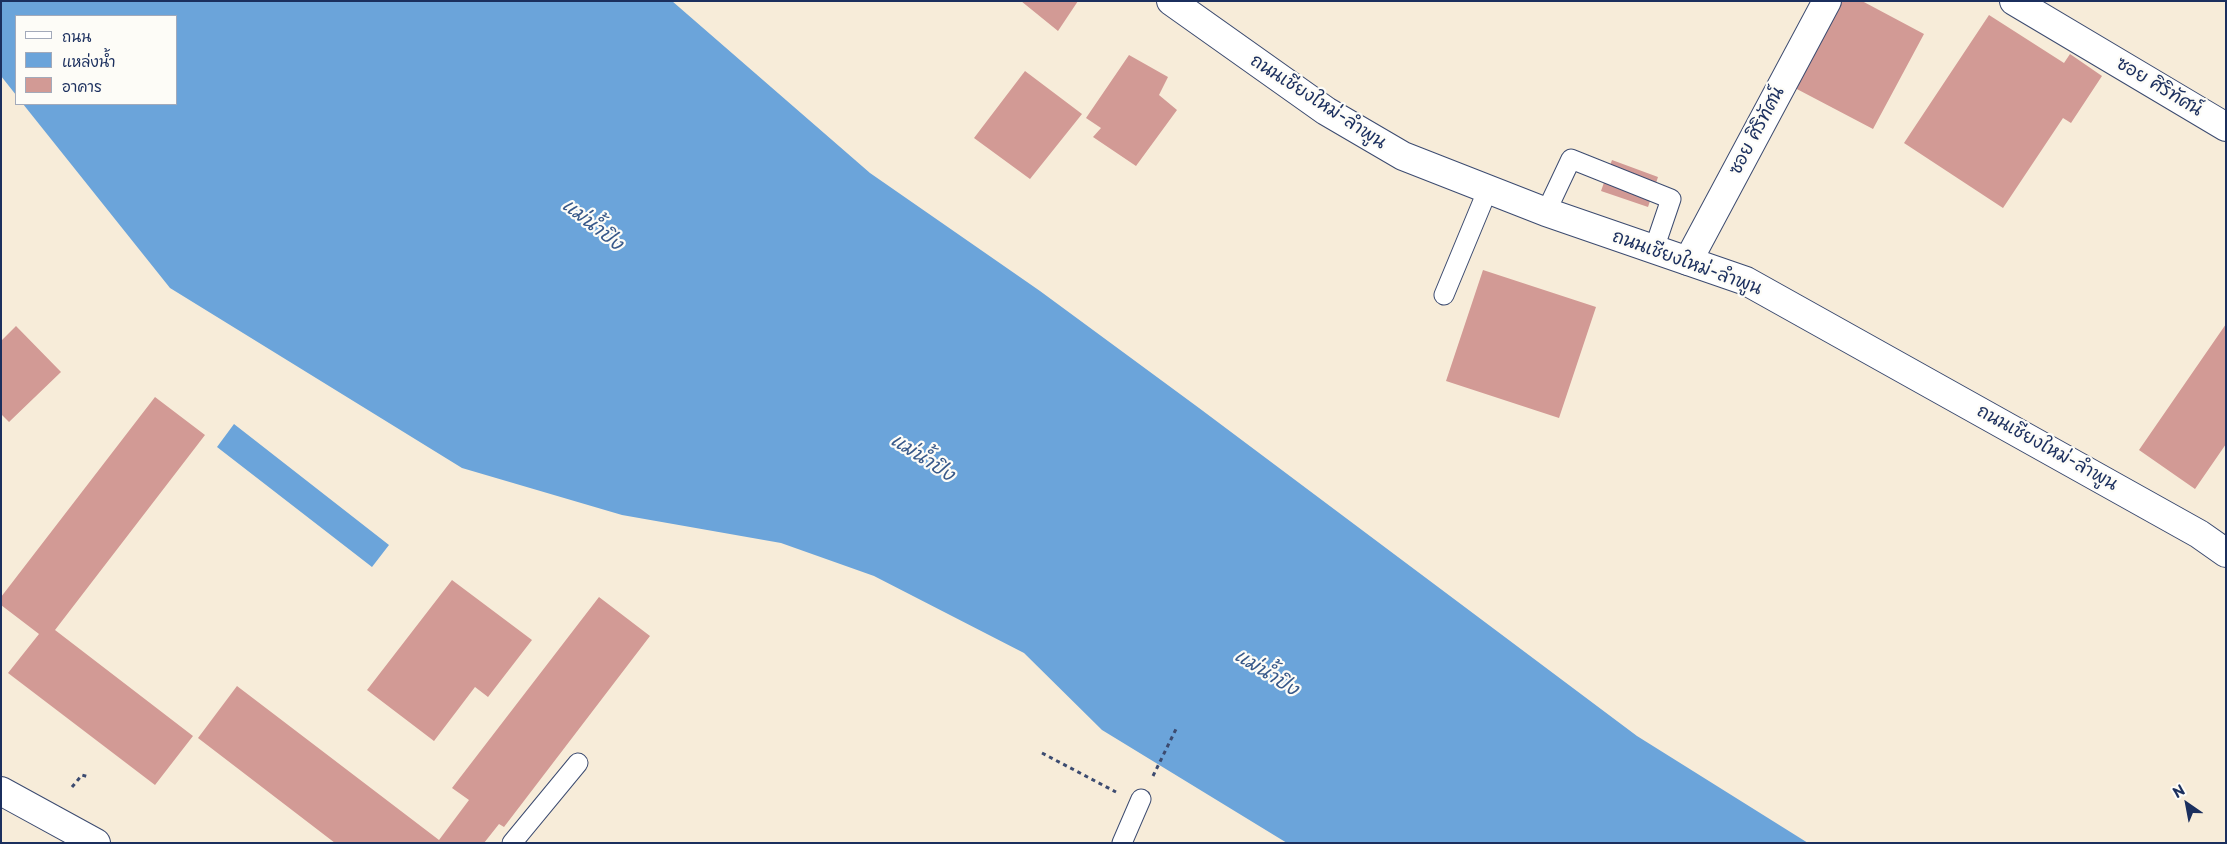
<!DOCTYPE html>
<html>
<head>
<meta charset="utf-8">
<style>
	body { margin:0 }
	#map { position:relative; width:2227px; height:844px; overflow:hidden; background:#f7ecd9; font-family:"Playpen Sans","Playpen Sans Thai",sans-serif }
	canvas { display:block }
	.frame { position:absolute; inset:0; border:2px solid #1b2f5e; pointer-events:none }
	.legend { position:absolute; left:15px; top:15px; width:162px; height:90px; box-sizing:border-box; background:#fdfcf7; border:1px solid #a3aaba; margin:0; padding:6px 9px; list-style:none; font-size:15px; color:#1b2f5e }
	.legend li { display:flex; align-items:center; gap:10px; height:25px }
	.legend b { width:25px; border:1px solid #a3aaba }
	.north { position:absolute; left:2162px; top:779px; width:50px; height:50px; -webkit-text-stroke:4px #fdfcf7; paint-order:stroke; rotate:327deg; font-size:14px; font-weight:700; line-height:20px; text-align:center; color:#1b2f5e }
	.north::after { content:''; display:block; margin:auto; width:18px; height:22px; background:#1b2f5e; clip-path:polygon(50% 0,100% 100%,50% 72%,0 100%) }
</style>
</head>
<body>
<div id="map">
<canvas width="2227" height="844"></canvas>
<div class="frame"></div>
<ul class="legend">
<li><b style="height:6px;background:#fff"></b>ถนน</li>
<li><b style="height:14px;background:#6ba4da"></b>แหล่งน้ำ</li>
<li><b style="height:14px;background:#d29a95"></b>อาคาร</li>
</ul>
<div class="north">N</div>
</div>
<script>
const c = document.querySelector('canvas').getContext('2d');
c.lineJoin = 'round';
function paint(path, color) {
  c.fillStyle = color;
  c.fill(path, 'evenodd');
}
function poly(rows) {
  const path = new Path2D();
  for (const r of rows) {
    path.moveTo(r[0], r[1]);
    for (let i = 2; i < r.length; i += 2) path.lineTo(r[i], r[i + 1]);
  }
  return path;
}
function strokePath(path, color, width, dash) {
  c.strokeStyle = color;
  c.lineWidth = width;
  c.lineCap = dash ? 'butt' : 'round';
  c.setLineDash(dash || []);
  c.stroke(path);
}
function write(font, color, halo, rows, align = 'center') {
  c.font = font + ' "Playpen Sans","Playpen Sans Thai",sans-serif';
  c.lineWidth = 4.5;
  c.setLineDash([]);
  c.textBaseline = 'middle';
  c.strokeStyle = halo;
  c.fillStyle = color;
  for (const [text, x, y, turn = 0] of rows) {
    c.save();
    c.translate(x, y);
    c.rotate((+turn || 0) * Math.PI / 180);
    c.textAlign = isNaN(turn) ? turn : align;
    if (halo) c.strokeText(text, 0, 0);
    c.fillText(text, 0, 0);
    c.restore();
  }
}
paint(poly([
	[1,1,672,1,870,173,1040,291,1199,408,1637,736,1808,843,1287,843,1102,730,1024,653,874,576,781,543,622,515,462,468,170,288,23,104,176,104,176,16,16,16,16,95,1,76],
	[234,424,389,545,372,567,217,447]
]), '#6ba4da');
paint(poly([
	[1021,1,1078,1,1058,31],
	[1839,1,1862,1,1924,34,1873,129,1793,87],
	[1989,15,2064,63,2070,54,2102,76,2071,123,2063,118,2003,208,1904,143],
	[1129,55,1168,77,1159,95,1177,110,1136,166,1093,137,1101,128,1086,118],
	[1025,71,1082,114,1030,179,974,138],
	[1612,160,1658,177,1648,207,1601,191],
	[1483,270,1596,307,1559,418,1446,381],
	[2226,324,2226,444,2195,489,2139,450],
	[16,326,61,372,9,422,1,414,1,341],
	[155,397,205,435,55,630,193,736,155,785,8,673,39,634,1,605,1,597],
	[452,580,532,640,488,697,475,687,434,741,367,690],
	[599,597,650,636,504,827,499,824,484,843,335,843,198,738,237,686,439,840,469,800,452,788]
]), '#d29a95');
const lane = poly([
	[1546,212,1571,159,1671,199,1654,249],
	[1444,295,1488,189],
	[512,843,578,763],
	[1122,843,1141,799]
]);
const street = poly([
	[2014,1,2226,127],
	[1688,261,1827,1]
]);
const secondary = poly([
	[1171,1,1326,111,1403,156,1546,212,1746,281,2199,534,2226,553],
	[1,791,96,843]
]);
strokePath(lane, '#3c4b70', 21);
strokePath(street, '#3c4b70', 30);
strokePath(secondary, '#3c4b70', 30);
strokePath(poly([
	[1042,753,1116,792],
	[1153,776,1177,727],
	[72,787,82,775,89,777]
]), '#3c4b70', 3, [4, 4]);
strokePath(lane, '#fff', 19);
strokePath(street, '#fff', 28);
strokePath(secondary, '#fff', 28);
write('18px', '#1b2f5e', '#fdfcf7', [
	["ซอย ศิริทัศน์",2159,87,31],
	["ถนนเชียงใหม่-ลำพูน",1318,102,33],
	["ซอย ศิริทัศน์",1757,131,-62],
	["ถนนเชียงใหม่-ลำพูน",1687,263,20],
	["ถนนเชียงใหม่-ลำพูน",2047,448,29]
]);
write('italic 19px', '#375889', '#fdfcf7', [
	["แม่น้ำปิง",592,225,38],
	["แม่น้ำปิง",922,458,33],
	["แม่น้ำปิง",1266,673,32]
]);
</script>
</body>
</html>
